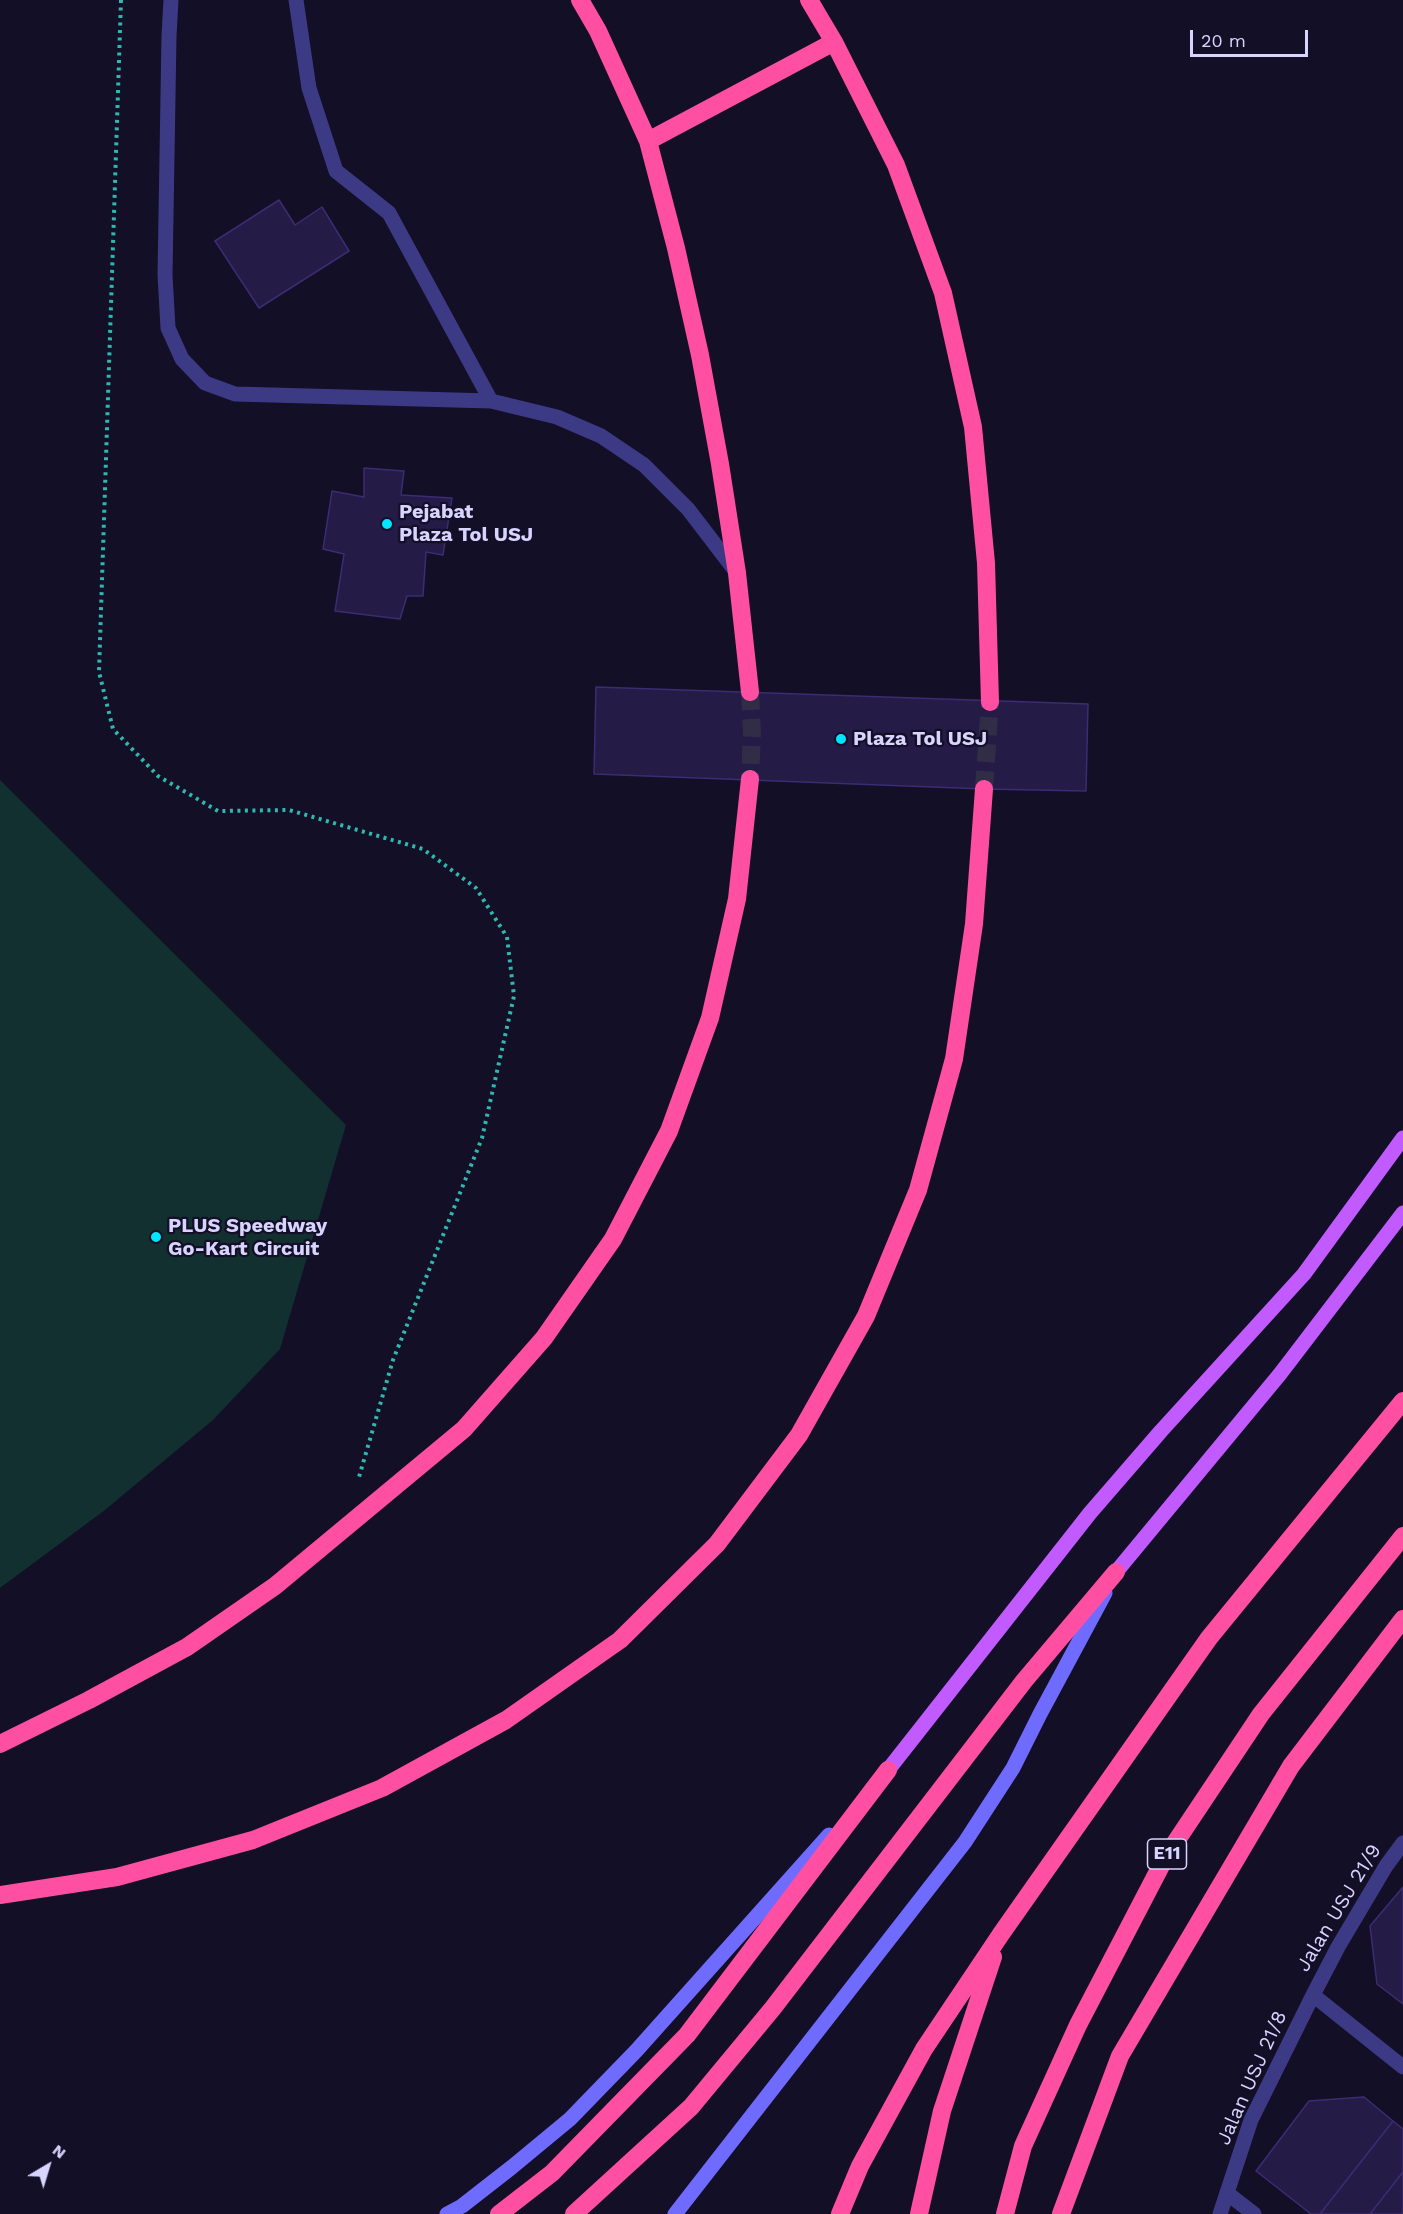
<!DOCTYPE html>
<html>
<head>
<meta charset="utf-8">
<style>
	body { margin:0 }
	#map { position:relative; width:1403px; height:2214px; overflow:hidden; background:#130f26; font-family:"Work Sans",sans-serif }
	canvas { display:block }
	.north { position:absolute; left:18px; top:2136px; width:60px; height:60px; -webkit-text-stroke:4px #130f26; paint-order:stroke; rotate:38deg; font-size:16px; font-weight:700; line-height:24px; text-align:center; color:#d9d4ff }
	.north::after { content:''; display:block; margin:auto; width:21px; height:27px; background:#d9d4ff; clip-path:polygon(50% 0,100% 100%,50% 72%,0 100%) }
	.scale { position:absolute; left:1190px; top:30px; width:118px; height:27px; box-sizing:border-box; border:3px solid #d9d4ff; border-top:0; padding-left:8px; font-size:18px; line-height:21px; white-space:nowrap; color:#d9d4ff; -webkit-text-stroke:4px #130f26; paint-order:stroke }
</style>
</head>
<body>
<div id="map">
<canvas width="1403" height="2214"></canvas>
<div class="north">N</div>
<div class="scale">20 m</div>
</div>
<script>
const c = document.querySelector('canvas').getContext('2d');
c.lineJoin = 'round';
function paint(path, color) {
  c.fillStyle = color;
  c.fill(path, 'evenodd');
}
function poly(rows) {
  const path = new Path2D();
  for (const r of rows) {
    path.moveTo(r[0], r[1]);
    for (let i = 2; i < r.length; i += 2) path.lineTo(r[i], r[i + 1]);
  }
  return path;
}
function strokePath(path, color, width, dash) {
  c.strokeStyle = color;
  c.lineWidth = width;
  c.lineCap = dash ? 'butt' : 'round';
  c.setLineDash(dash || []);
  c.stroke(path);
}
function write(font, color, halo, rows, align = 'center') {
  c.font = font + ' "Work Sans",sans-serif';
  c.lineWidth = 4.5;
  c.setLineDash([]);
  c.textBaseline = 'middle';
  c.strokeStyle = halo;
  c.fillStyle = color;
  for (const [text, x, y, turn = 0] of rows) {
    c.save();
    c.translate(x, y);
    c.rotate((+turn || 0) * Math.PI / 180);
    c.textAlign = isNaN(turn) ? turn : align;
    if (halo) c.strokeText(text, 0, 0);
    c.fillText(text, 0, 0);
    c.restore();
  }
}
paint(poly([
	[0,780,346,1125,280,1349,213,1420,105,1510,0,1588]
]), '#12302f');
const building = poly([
	[279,200,295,225,322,207,349,251,259,308,215,241,279,200],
	[364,468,404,471,401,495,452,498,443,555,426,552,423,596,407,596,400,619,335,611,344,554,323,549,332,491,364,497,364,468],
	[596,687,1088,704,1086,791,984,789,594,774,596,687],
	[1403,1887,1403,2004,1377,1984,1370,1926,1403,1887],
	[1364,2097,1393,2121,1320,2214,1311,2214,1256,2171,1309,2101,1364,2097],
	[1393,2121,1403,2129,1403,2172,1370,2214,1320,2214,1393,2121],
	[1403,2172,1403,2214,1370,2214,1403,2172]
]);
paint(building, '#241b47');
strokePath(building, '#3b2d73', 1.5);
strokePath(poly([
	[750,692,752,733,750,779],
	[984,789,990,702]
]), '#312d47', 18, [18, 9]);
strokePath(poly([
	[121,0,99,672,113,729,158,776,218,811,289,810,423,849,476,888,507,937,514,996,482,1138,393,1360,359,1477]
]), '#2fb8b0', 4, [3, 4.5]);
strokePath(poly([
	[171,0,169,36,165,275,168,328,182,359,205,383,235,394,491,401,557,417,601,436,644,465,688,509,737,573],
	[296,0,309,88,336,171,389,213,491,401],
	[1227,2193,1254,2214]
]), '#3d3a85', 15);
strokePath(poly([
	[1313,1995,1403,2067],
	[1220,2214,1251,2120,1313,1995,1338,1947,1386,1866,1403,1843]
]), '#3d3a85', 15);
strokePath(poly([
	[447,2214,462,2206,512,2167,570,2119,636,2051,829,1835],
	[675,2214,965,1842,1013,1768,1040,1714,1105,1593]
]), '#6f6bff', 15);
strokePath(poly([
	[1116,1572,1280,1374,1403,1213],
	[888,1770,1090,1513,1161,1431,1304,1274,1403,1138]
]), '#c25bff', 15);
strokePath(poly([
	[580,0,598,31,648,141,676,248,700,355,720,464,737,573,750,692],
	[809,0,834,42,896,165,943,293,973,427,986,563,990,702],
	[648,141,834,42],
	[0,1744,89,1700,187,1647,275,1586,464,1429,544,1338,613,1239,669,1131,710,1018,737,899,750,779],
	[0,1895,117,1877,253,1840,382,1788,506,1720,620,1640,717,1544,799,1435,866,1316,918,1190,954,1059,974,924,984,789],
	[499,2214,552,2173,687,2035,888,1770],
	[574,2214,691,2107,773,2008,1024,1681,1116,1572],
	[840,2214,860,2166,924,2049,1001,1934,1209,1638,1403,1401],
	[919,2214,942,2111,993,1957],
	[1005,2214,1023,2146,1078,2025,1165,1858,1261,1714,1403,1536],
	[1061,2214,1120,2056,1291,1766,1403,1619]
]), '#ff4fa3', 18);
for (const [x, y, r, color] of [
	[387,524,6,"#00e5ff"],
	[841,739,6,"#00e5ff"],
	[156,1237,6,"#00e5ff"]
]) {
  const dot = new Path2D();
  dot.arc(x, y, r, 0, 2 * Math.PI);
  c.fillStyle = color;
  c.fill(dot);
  strokePath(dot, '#130f26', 2);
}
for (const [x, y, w] of [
	[1167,1854,39]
]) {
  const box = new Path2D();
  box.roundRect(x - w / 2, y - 15, w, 30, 4.5);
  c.fillStyle = '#130f26';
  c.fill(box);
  strokePath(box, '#d9d4ff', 1.5);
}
write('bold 18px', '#d9d4ff', null, [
	["E11",1167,1854]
]);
write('bold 20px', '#d9d4ff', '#130f26', [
	["Pejabat",399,512],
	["Plaza Tol USJ",399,535],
	["Plaza Tol USJ",853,739],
	["PLUS Speedway",168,1226],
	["Go-Kart Circuit",168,1249]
], 'left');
write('20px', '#d9d4ff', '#130f26', [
	["Jalan USJ 21/9",1339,1908,-59],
	["Jalan USJ 21/8",1252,2078,-66]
]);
</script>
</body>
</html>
